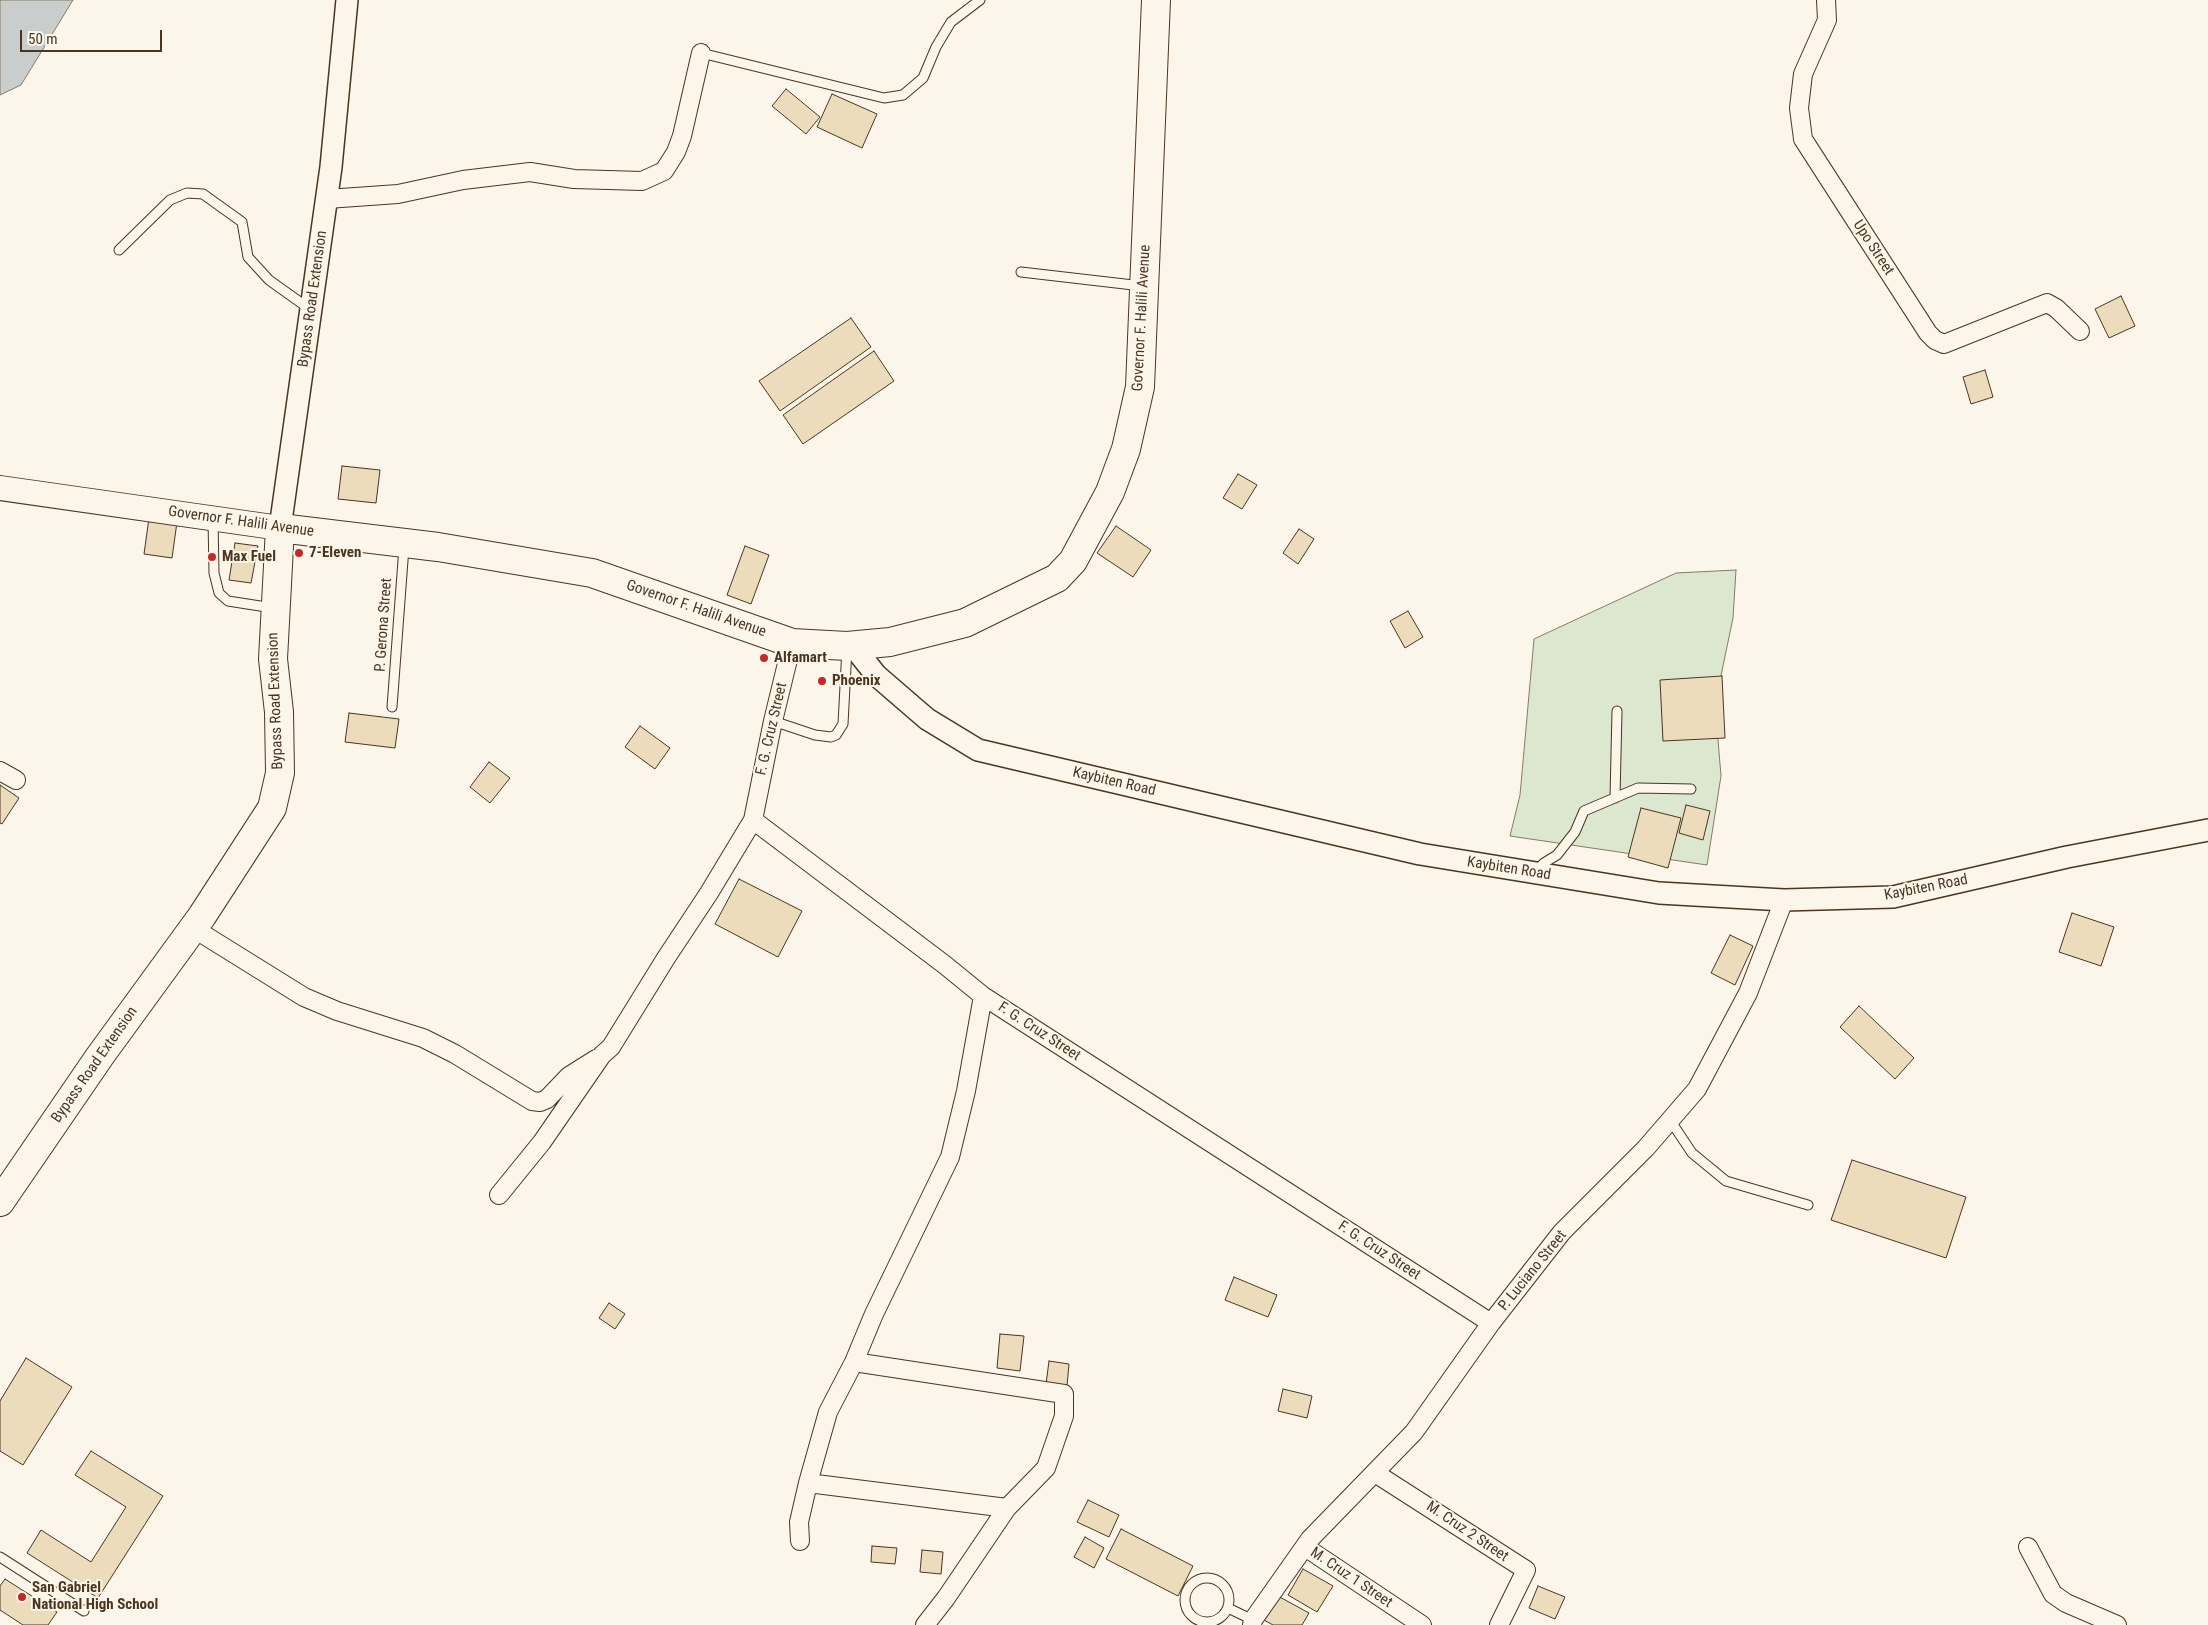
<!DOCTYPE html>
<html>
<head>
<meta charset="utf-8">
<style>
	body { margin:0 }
	#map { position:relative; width:2208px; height:1625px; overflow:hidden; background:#fbf6e9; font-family:"Roboto Condensed",sans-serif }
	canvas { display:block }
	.scale { position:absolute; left:20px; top:30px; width:142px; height:22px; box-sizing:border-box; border:2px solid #4a3520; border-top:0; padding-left:6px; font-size:15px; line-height:18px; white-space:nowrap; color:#4a3520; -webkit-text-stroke:4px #fbf6e9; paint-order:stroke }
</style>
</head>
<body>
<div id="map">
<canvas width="2208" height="1625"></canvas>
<div class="scale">50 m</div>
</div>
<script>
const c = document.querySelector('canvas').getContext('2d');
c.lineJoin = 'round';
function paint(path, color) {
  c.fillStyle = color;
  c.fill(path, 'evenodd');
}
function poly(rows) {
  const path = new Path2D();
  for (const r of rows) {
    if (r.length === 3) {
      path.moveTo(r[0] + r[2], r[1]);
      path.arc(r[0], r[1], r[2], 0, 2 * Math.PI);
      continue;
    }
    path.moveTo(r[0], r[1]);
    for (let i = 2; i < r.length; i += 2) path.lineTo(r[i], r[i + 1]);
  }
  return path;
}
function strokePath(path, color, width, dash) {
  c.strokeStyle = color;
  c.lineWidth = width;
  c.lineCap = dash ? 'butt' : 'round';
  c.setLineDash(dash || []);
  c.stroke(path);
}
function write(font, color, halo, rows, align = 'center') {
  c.font = font + ' "Roboto Condensed",sans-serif';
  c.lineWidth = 4;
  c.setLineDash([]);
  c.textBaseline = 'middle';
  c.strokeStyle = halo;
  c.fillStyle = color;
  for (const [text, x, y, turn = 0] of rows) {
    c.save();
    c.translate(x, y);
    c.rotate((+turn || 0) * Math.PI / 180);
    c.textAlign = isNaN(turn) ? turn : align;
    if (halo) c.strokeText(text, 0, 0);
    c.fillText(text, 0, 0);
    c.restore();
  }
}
const green = poly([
	[1736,570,1733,618,1715,704,1721,776,1707,865,1510,836,1520,795,1534,639,1676,573,1736,570]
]);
paint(green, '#dce7d0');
strokePath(green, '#887966', 1);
const water = poly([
	[0,0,73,0,21,85,0,95,0,0]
]);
paint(water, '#c9cecd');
strokePath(water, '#887966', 1);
const building = poly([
	[786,89,820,117,806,134,772,106,786,89],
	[832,94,877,114,862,148,817,127,832,94],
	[2121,296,2135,326,2109,338,2095,309,2121,296],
	[851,318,871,347,780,411,759,381,851,318],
	[874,351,894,381,803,444,783,415,874,351],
	[1985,370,1993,397,1971,404,1963,377,1985,370],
	[342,466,380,470,376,503,338,499,342,466],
	[1238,474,1257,485,1242,509,1223,498,1238,474],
	[149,518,177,522,172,558,144,554,149,518],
	[1116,526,1151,550,1133,577,1097,553,1116,526],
	[1299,529,1314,539,1298,564,1283,553,1299,529],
	[235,543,258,546,251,583,229,580,235,543],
	[745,546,769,555,751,604,727,595,745,546],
	[1408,611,1423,637,1405,648,1390,621,1408,611],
	[1722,676,1725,738,1663,741,1660,680,1722,676],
	[349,713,399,719,395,748,345,742,349,713],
	[640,726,670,748,655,769,625,747,640,726],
	[489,762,510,778,490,803,470,787,489,762],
	[0,785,19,798,2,824,0,823,0,785],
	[1686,805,1710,811,1703,840,1679,833,1686,805],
	[1641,808,1681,818,1668,868,1628,857,1641,808],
	[739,879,802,911,778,957,715,924,739,879],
	[2072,913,2114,927,2101,966,2059,952,2072,913],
	[1730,935,1753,946,1735,985,1711,973,1730,935],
	[1859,1006,1914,1058,1895,1079,1840,1027,1859,1006],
	[1852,1160,1966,1197,1946,1258,1831,1220,1852,1160],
	[1234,1277,1277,1295,1268,1317,1225,1300,1234,1277],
	[609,1303,625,1314,615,1329,599,1318,609,1303],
	[1000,1334,1024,1336,1020,1371,997,1368,1000,1334],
	[26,1358,72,1387,23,1465,0,1451,0,1401,26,1358],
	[1049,1361,1069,1364,1067,1386,1046,1384,1049,1361],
	[1283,1389,1312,1396,1307,1418,1278,1411,1283,1389],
	[91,1451,163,1496,98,1598,27,1553,41,1530,91,1562,126,1507,75,1475,91,1451],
	[1088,1500,1119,1515,1109,1537,1077,1522,1088,1500],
	[1121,1529,1193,1566,1178,1596,1106,1559,1121,1529],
	[1085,1537,1104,1548,1094,1568,1074,1557,1085,1537],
	[872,1546,897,1548,895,1564,871,1562,872,1546],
	[922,1550,943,1552,941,1574,920,1572,922,1550],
	[1303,1569,1333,1586,1317,1612,1288,1595,1303,1569],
	[5,1579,57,1612,48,1625,23,1625,0,1610,0,1586,5,1579],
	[1538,1586,1565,1597,1555,1619,1529,1608,1538,1586],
	[1276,1595,1309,1613,1302,1625,1273,1625,1262,1619,1276,1595]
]);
paint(building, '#ecdcbc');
strokePath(building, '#4a3520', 1);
const service = poly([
	[701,53,884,98,903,95,923,78,936,47,951,22,980,0],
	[119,250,170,200,187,193,203,194,242,222,248,257,269,280,311,310],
	[1021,272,1142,286],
	[213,519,214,573,219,593,228,601,273,608],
	[392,707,404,547],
	[773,721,815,735,831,737,836,735,843,724,847,648],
	[1615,798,1617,711],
	[1536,871,1544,863,1557,855,1575,832,1584,811,1638,788,1691,789],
	[1670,1120,1692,1153,1726,1181,1808,1205],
	[0,1557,84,1611],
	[1207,1600,22],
	[1228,1608,1253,1620]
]);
const minor = poly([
	[1826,0,1827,20,1803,74,1799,108,1803,139,1928,333,1935,340,1944,344,2047,303,2056,308,2080,331],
	[327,199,398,194,463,180,530,172,574,179,642,181,664,171,676,152,682,136,701,53],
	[0,771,16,780],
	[753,820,945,965,983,996,1491,1323],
	[193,928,304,997,337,1011,423,1038,455,1054,532,1101,540,1102,547,1099,569,1076,596,1059],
	[499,1195,542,1142,602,1055,611,1047,666,958,709,893,753,820,773,721,792,643],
	[854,1362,1064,1394,1064,1416,1046,1468,1007,1508,946,1598,925,1625],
	[1375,1473,1526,1570,1499,1625],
	[808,1483,1007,1508],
	[800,1541,799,1522,808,1483,828,1412,854,1362,874,1314,950,1157,966,1091,983,996],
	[1305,1547,1422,1625],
	[2028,1547,2053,1594,2066,1603,2117,1625],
	[1252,1625,1253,1620,1310,1539,1414,1432,1491,1323,1562,1232,1646,1148,1697,1089,1748,993,1784,900]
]);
const tertiary = poly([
	[280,528,331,167,347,0],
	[853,646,876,675,927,719,978,750,1420,854,1659,893,1784,900,1893,897,2067,857,2208,830]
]);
const secondary = poly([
	[0,488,280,528]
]);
const primary = poly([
	[0,1202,100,1056,202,916,272,808,280,773,279,712,273,659,280,528,438,547,592,573,792,643,847,646,890,642,965,623,1057,578,1073,561,1110,492,1126,449,1140,387,1156,0]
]);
strokePath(service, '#4a3520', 11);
strokePath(minor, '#4a3520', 20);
strokePath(tertiary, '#4a3520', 24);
strokePath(secondary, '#4a3520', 26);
strokePath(primary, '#4a3520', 30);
strokePath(service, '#fbf6e9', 9);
strokePath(minor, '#fbf6e9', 18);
strokePath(tertiary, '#fbf6e9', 21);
strokePath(secondary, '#fbf6e9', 24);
strokePath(primary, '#fbf6e9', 28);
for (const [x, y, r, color] of [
	[299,553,5,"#c62828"],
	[212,557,5,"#c62828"],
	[764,658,5,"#c62828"],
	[822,681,5,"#c62828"],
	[22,1597,5,"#c62828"]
]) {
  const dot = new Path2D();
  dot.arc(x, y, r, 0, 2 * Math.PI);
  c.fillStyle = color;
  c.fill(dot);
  strokePath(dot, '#fbf6e9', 2);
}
write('15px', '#4a3520', '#fbf6e9', [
	["Upo Street",1873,248,57],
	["Bypass Road Extension",313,299,-82],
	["Governor F. Halili Avenue",1142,318,-87],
	["Governor F. Halili Avenue",241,522,8],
	["Governor F. Halili Avenue",696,609,19],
	["P. Gerona Street",384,625,-86],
	["Bypass Road Extension",276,701,-92],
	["F. G. Cruz Street",772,729,-77],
	["Kaybiten Road",1114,782,13],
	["Kaybiten Road",1509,869,9],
	["Kaybiten Road",1926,888,-11],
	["F. G. Cruz Street",1039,1032,33],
	["Bypass Road Extension",95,1065,-55],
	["F. G. Cruz Street",1379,1251,33],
	["P. Luciano Street",1533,1271,-51],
	["M. Cruz 2 Street",1467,1532,34],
	["M. Cruz 1 Street",1351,1578,34]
]);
write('bold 15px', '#4a3520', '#fbf6e9', [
	["7-Eleven",309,553],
	["Max Fuel",222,557],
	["Alfamart",774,658],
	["Phoenix",832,681],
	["San Gabriel",32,1588],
	["National High School",32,1605]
], 'left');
</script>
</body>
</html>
